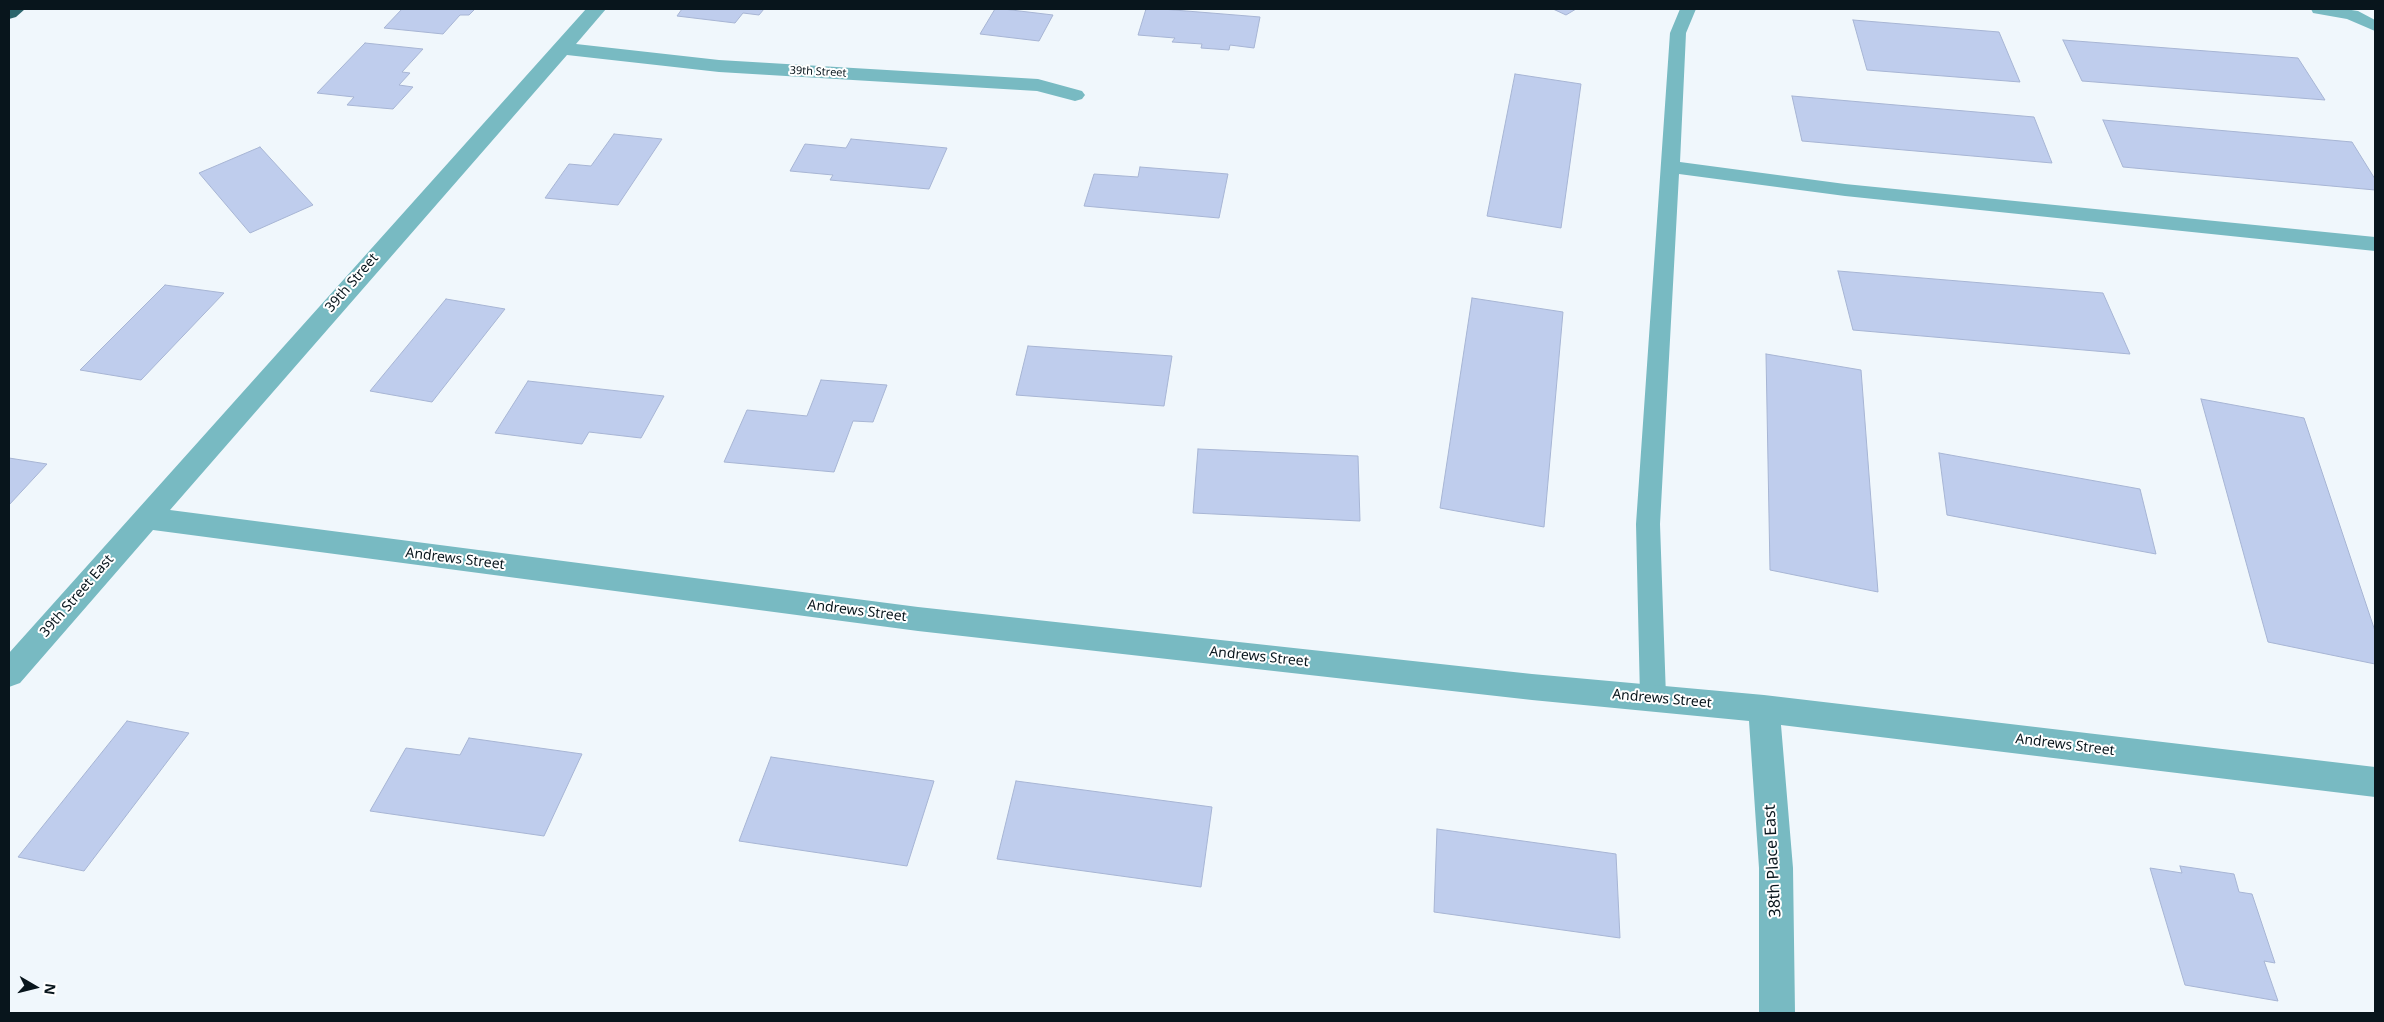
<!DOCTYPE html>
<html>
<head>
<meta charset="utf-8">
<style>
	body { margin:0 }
	#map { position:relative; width:2384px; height:1022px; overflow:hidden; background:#f0f7fc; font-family:"Noto Sans",sans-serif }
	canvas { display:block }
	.frame { position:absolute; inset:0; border:10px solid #08151c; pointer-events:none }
	.north { position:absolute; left:10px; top:962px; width:50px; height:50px; -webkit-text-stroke:4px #fff; paint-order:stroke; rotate:98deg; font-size:14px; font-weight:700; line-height:20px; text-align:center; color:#08151c }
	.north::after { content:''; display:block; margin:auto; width:18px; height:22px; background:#08151c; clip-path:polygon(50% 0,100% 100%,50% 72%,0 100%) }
</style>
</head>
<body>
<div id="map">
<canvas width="2384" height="1022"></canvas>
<div class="frame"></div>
<div class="north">N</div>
</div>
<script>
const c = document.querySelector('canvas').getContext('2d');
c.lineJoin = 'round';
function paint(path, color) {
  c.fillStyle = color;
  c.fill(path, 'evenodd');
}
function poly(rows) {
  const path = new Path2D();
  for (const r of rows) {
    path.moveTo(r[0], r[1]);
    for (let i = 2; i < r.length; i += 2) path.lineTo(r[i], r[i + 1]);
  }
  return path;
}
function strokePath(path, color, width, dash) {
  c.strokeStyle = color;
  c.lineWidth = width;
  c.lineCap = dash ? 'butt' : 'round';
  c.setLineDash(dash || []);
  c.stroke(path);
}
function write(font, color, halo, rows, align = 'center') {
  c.font = font + ' "Noto Sans",sans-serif';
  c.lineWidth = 4;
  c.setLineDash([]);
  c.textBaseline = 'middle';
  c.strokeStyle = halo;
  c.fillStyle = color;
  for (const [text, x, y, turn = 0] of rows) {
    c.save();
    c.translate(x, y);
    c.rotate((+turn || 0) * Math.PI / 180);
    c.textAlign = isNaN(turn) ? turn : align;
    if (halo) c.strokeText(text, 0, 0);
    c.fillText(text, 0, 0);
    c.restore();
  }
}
const building = poly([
	[402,9,475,9,469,15,460,15,443,34,384,28,402,9],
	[682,9,764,9,759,15,743,13,735,23,677,16,682,9],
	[995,9,1003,9,1053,15,1039,41,980,34,995,9],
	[1146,9,1162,9,1260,17,1254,48,1230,45,1229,50,1201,48,1202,44,1172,42,1175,38,1138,35,1146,9],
	[1553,9,1576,9,1566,15,1553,9],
	[1853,20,1999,32,2020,82,1867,70,1853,20],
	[2063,40,2298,58,2325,100,2082,81,2063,40],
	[365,43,423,49,402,72,410,73,399,85,413,87,393,109,347,105,354,97,317,93,365,43],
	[1515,74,1581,84,1561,228,1487,216,1515,74],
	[1792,96,2034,117,2052,163,1802,141,1792,96],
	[2103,120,2352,142,2375,179,2375,190,2123,167,2103,120],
	[614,134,662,139,618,205,545,198,569,164,591,166,614,134],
	[851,139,947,148,929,189,830,180,833,175,790,171,805,144,846,148,851,139],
	[260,147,313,205,250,233,199,173,260,147],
	[1140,167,1228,174,1219,218,1084,206,1094,174,1138,177,1140,167],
	[1838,271,2103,293,2130,354,1853,330,1838,271],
	[165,285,224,293,141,380,80,370,165,285],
	[1472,298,1563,312,1544,527,1440,508,1472,298],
	[446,299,505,309,432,402,370,391,446,299],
	[1028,346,1172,356,1164,406,1016,395,1028,346],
	[1766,354,1861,370,1878,592,1770,570,1766,354],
	[821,380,887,385,873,422,853,421,834,472,724,462,747,410,807,416,821,380],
	[528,381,664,396,641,438,589,432,582,444,495,433,528,381],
	[2201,399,2304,418,2375,631,2375,664,2268,642,2201,399],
	[1198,449,1358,456,1360,521,1193,513,1198,449],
	[1939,453,2140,489,2156,554,1947,515,1939,453],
	[9,458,47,464,9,505,9,458],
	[127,721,189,733,84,871,18,857,127,721],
	[469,738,582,754,544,836,370,811,406,748,460,755,469,738],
	[771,757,934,781,907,866,739,841,771,757],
	[1016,781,1212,807,1201,887,997,859,1016,781],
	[1437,829,1616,854,1620,938,1434,912,1437,829],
	[2180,866,2234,874,2239,892,2252,894,2275,963,2264,961,2278,1001,2185,985,2150,868,2182,873,2180,866]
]);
paint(building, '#bfcded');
strokePath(building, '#a7b5d4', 1);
paint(poly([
	[1680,9,1696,9,1686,33,1680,162,1845,184,2375,237,2375,251,1845,196,1679,174,1660,524,1666,697,1662,705,1653,709,1644,705,1640,697,1636,524,1670,33,1680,9],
	[2311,9,2345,9,2358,11,2375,20,2375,31,2347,19,2313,13,2311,9]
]), '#78bac2');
paint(poly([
	[586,9,606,9,576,44,719,60,1038,79,1082,91,1085,95,1082,99,1075,101,1037,91,719,72,567,55,170,510,918,607,1532,674,1764,695,2375,767,2375,797,1781,725,1793,868,1795,1013,1759,1013,1759,868,1749,721,1532,700,918,631,153,530,20,683,9,687,9,653,586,9]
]), '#78bac2');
paint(poly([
	[9,9,25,9,16,17,9,19,9,9]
]), '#2c656c');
write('11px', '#08151c', '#fff', [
	["39th Street",818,72,3]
]);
write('14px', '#08151c', '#fff', [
	["39th Street",352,283,-49],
	["Andrews Street",455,559,7],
	["39th Street East",77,596,-49],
	["Andrews Street",857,611,7],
	["Andrews Street",1259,657,6],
	["Andrews Street",1662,699,5],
	["Andrews Street",2065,745,7]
]);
write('16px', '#08151c', '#fff', [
	["38th Place East",1773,861,-93]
]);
</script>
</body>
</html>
